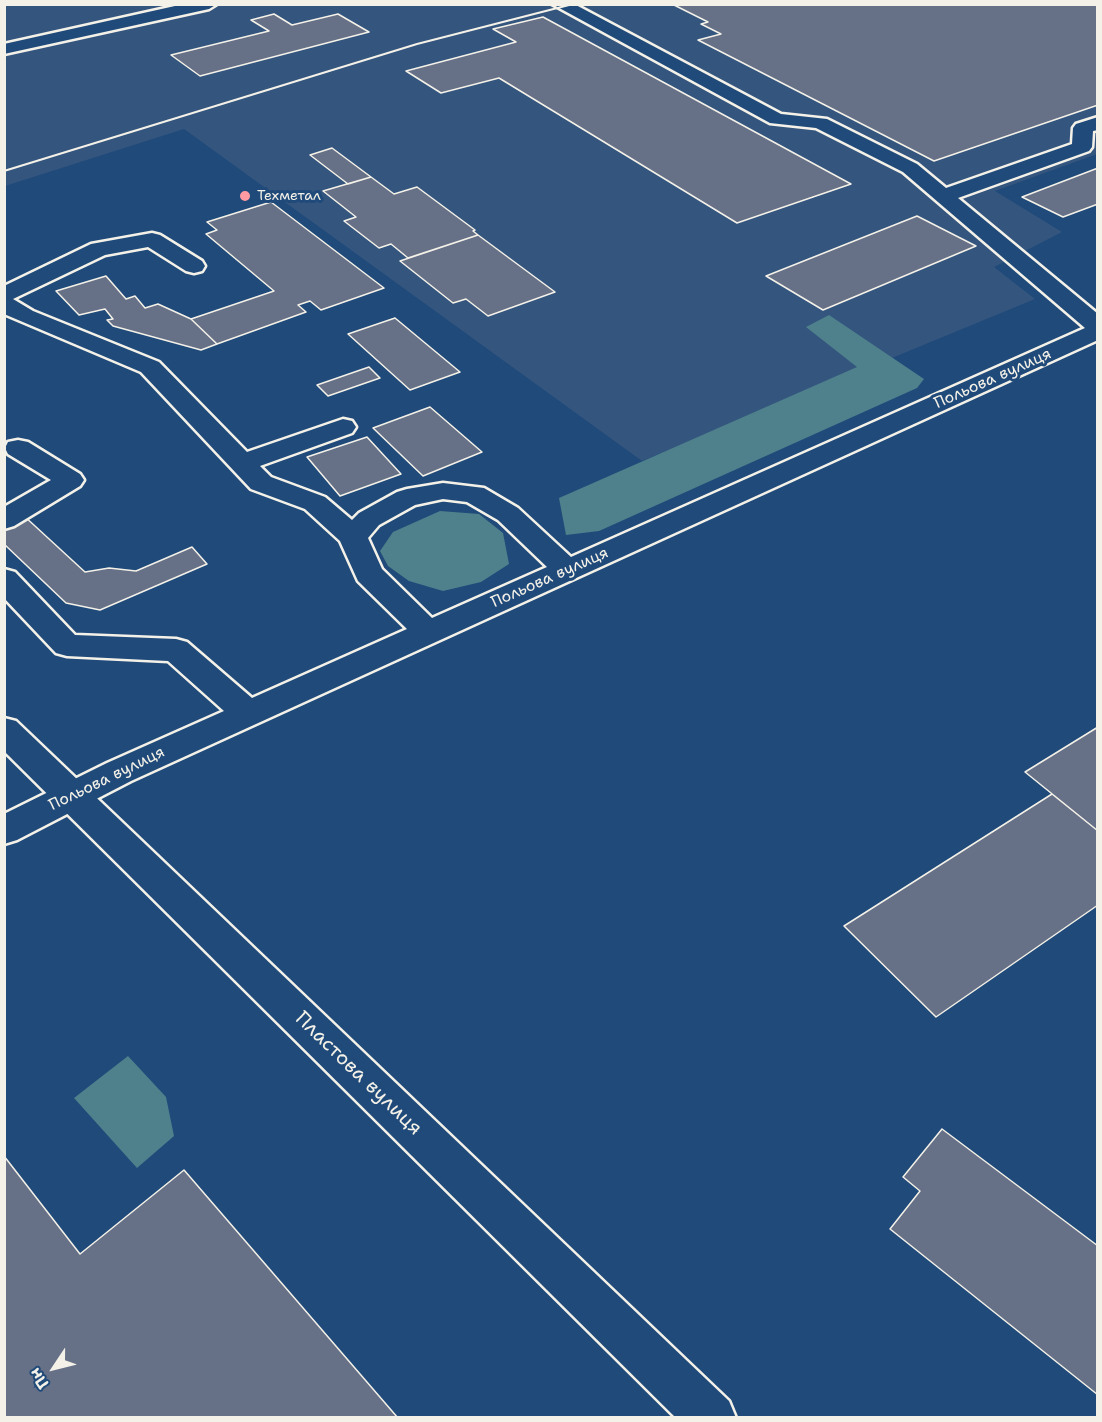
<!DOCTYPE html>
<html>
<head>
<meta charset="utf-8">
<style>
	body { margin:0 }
	#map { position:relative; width:1102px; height:1422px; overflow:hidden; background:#1f4a7a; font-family:"Shantell Sans",sans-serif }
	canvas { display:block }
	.frame { position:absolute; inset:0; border:6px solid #f4f1e8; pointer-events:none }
	.north { position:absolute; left:24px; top:1338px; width:60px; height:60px; -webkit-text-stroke:4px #1f4a7a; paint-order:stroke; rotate:235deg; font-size:16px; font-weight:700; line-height:24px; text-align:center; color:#f4f1e8 }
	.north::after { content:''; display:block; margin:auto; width:21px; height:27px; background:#f4f1e8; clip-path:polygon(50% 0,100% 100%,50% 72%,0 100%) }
</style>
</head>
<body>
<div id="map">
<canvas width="1102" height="1422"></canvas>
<div class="frame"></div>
<div class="north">Пн</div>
</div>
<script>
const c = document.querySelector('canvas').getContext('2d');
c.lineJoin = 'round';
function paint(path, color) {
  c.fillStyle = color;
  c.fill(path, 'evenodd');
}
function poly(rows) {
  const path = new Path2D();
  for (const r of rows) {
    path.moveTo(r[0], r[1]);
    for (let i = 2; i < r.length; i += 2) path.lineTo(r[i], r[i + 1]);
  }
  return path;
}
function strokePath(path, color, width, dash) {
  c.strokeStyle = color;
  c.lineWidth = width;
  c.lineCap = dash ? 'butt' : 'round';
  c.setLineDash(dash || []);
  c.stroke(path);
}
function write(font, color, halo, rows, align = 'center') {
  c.font = font + ' "Shantell Sans",sans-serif';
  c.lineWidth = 6;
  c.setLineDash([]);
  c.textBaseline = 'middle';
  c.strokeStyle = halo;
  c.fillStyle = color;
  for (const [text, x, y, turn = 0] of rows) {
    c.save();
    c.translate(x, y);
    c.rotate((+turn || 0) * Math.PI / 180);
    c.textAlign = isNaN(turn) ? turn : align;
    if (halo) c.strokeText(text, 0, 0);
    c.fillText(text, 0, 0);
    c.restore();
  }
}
paint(poly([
	[4,5,1097,5,1097,154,995,191,1062,232,994,267,1035,299,642,461,184,129,5,186]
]), '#34557e');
paint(poly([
	[829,315,924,379,917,388,599,531,566,535,559,498,857,367,806,327],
	[440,511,479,514,503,533,509,564,481,582,443,591,409,581,388,566,380,551,393,532],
	[128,1056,166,1097,174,1136,137,1168,74,1098]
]), '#4f818c');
const building = poly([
	[672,4,1097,4,1098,105,934,161,698,40,721,34,701,24,708,22,672,4],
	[274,14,292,25,338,14,369,32,200,76,171,55,269,31,251,20,274,14],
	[543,17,851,184,737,223,499,78,441,93,406,71,516,42,493,29,543,17],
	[332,148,371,177,348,184,310,155,332,148],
	[1098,168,1098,204,1063,217,1022,197,1098,168],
	[371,177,394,194,417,187,475,230,473,231,478,235,408,258,391,244,379,248,344,221,356,217,323,191,371,177],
	[271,202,384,288,321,310,310,301,298,305,306,312,217,344,191,319,274,291,206,234,217,230,207,222,271,202],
	[917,216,976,246,823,310,766,276,917,216],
	[478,235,555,292,488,316,466,299,453,303,400,261,478,235],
	[106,276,126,299,135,296,145,308,158,304,191,319,217,344,201,350,113,326,107,320,113,319,105,309,79,315,56,291,106,276],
	[395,318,460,372,410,390,348,334,395,318],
	[369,367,380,378,328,396,317,385,369,367],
	[430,407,482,452,423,476,373,428,430,407],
	[367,437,401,474,340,496,307,457,367,437],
	[23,515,85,572,109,568,136,571,192,547,207,564,100,610,66,603,4,544,4,524,23,515],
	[1098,727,1098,831,1025,772,1098,727],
	[1052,794,1098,831,1098,905,936,1017,844,926,1052,794],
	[942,1129,1098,1246,1098,1395,890,1229,920,1191,903,1177,942,1129],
	[4,1156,80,1254,184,1170,398,1418,4,1418,4,1156]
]);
paint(building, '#667086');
strokePath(building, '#f4f1e8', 1.5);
const minor = poly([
	[184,4,217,4,209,9,4,54,4,44,184,4],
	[552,4,574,4,781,114,827,119,917,164,946,188,1072,144,1073,128,1076,124,1098,117,1098,130,1093,131,1092,147,1089,151,958,198,1098,314,1098,340,131,781,17,840,4,844,4,814,107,763,224,711,168,661,67,656,56,653,4,598,4,569,15,572,75,635,176,639,187,642,252,698,407,629,358,581,340,541,305,509,251,489,141,372,4,314,4,286,91,244,152,233,160,235,202,261,205,266,202,271,194,273,186,271,148,247,105,255,13,299,33,311,159,362,247,452,343,419,352,421,356,427,352,433,260,466,271,477,325,497,352,520,359,513,397,492,407,489,443,483,484,488,518,508,571,557,1085,328,903,172,816,128,770,123,552,4],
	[443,499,467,502,498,520,547,567,432,618,382,569,368,538,379,525,415,505,443,499],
	[18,440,28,442,80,474,84,480,80,486,14,526,4,529,4,507,51,480,8,454,5,448,8,442,18,440]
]);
const major = poly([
	[4,718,16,721,729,1401,736,1418,676,1418,4,751,4,718]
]);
strokePath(minor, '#f4f1e8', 5);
strokePath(major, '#f4f1e8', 5);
paint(minor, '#1f4a7a');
paint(major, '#1f4a7a');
strokePath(poly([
	[4,171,417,44,573,4]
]), '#f4f1e8', 2);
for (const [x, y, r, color] of [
	[245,196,6,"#ff9aa2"]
]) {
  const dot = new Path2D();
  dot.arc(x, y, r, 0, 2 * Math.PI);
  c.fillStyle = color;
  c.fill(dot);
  strokePath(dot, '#1f4a7a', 2);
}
write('14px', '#f4f1e8', '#1f4a7a', [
	["Техметал",257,196]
], 'left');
write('16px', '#f4f1e8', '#1f4a7a', [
	["Польова вулиця",993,379,-24],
	["Польова вулиця",550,578,-24],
	["Польова вулиця",107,779,-26]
]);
write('20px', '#f4f1e8', '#1f4a7a', [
	["Пластова вулиця",358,1074,44]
]);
</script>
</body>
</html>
